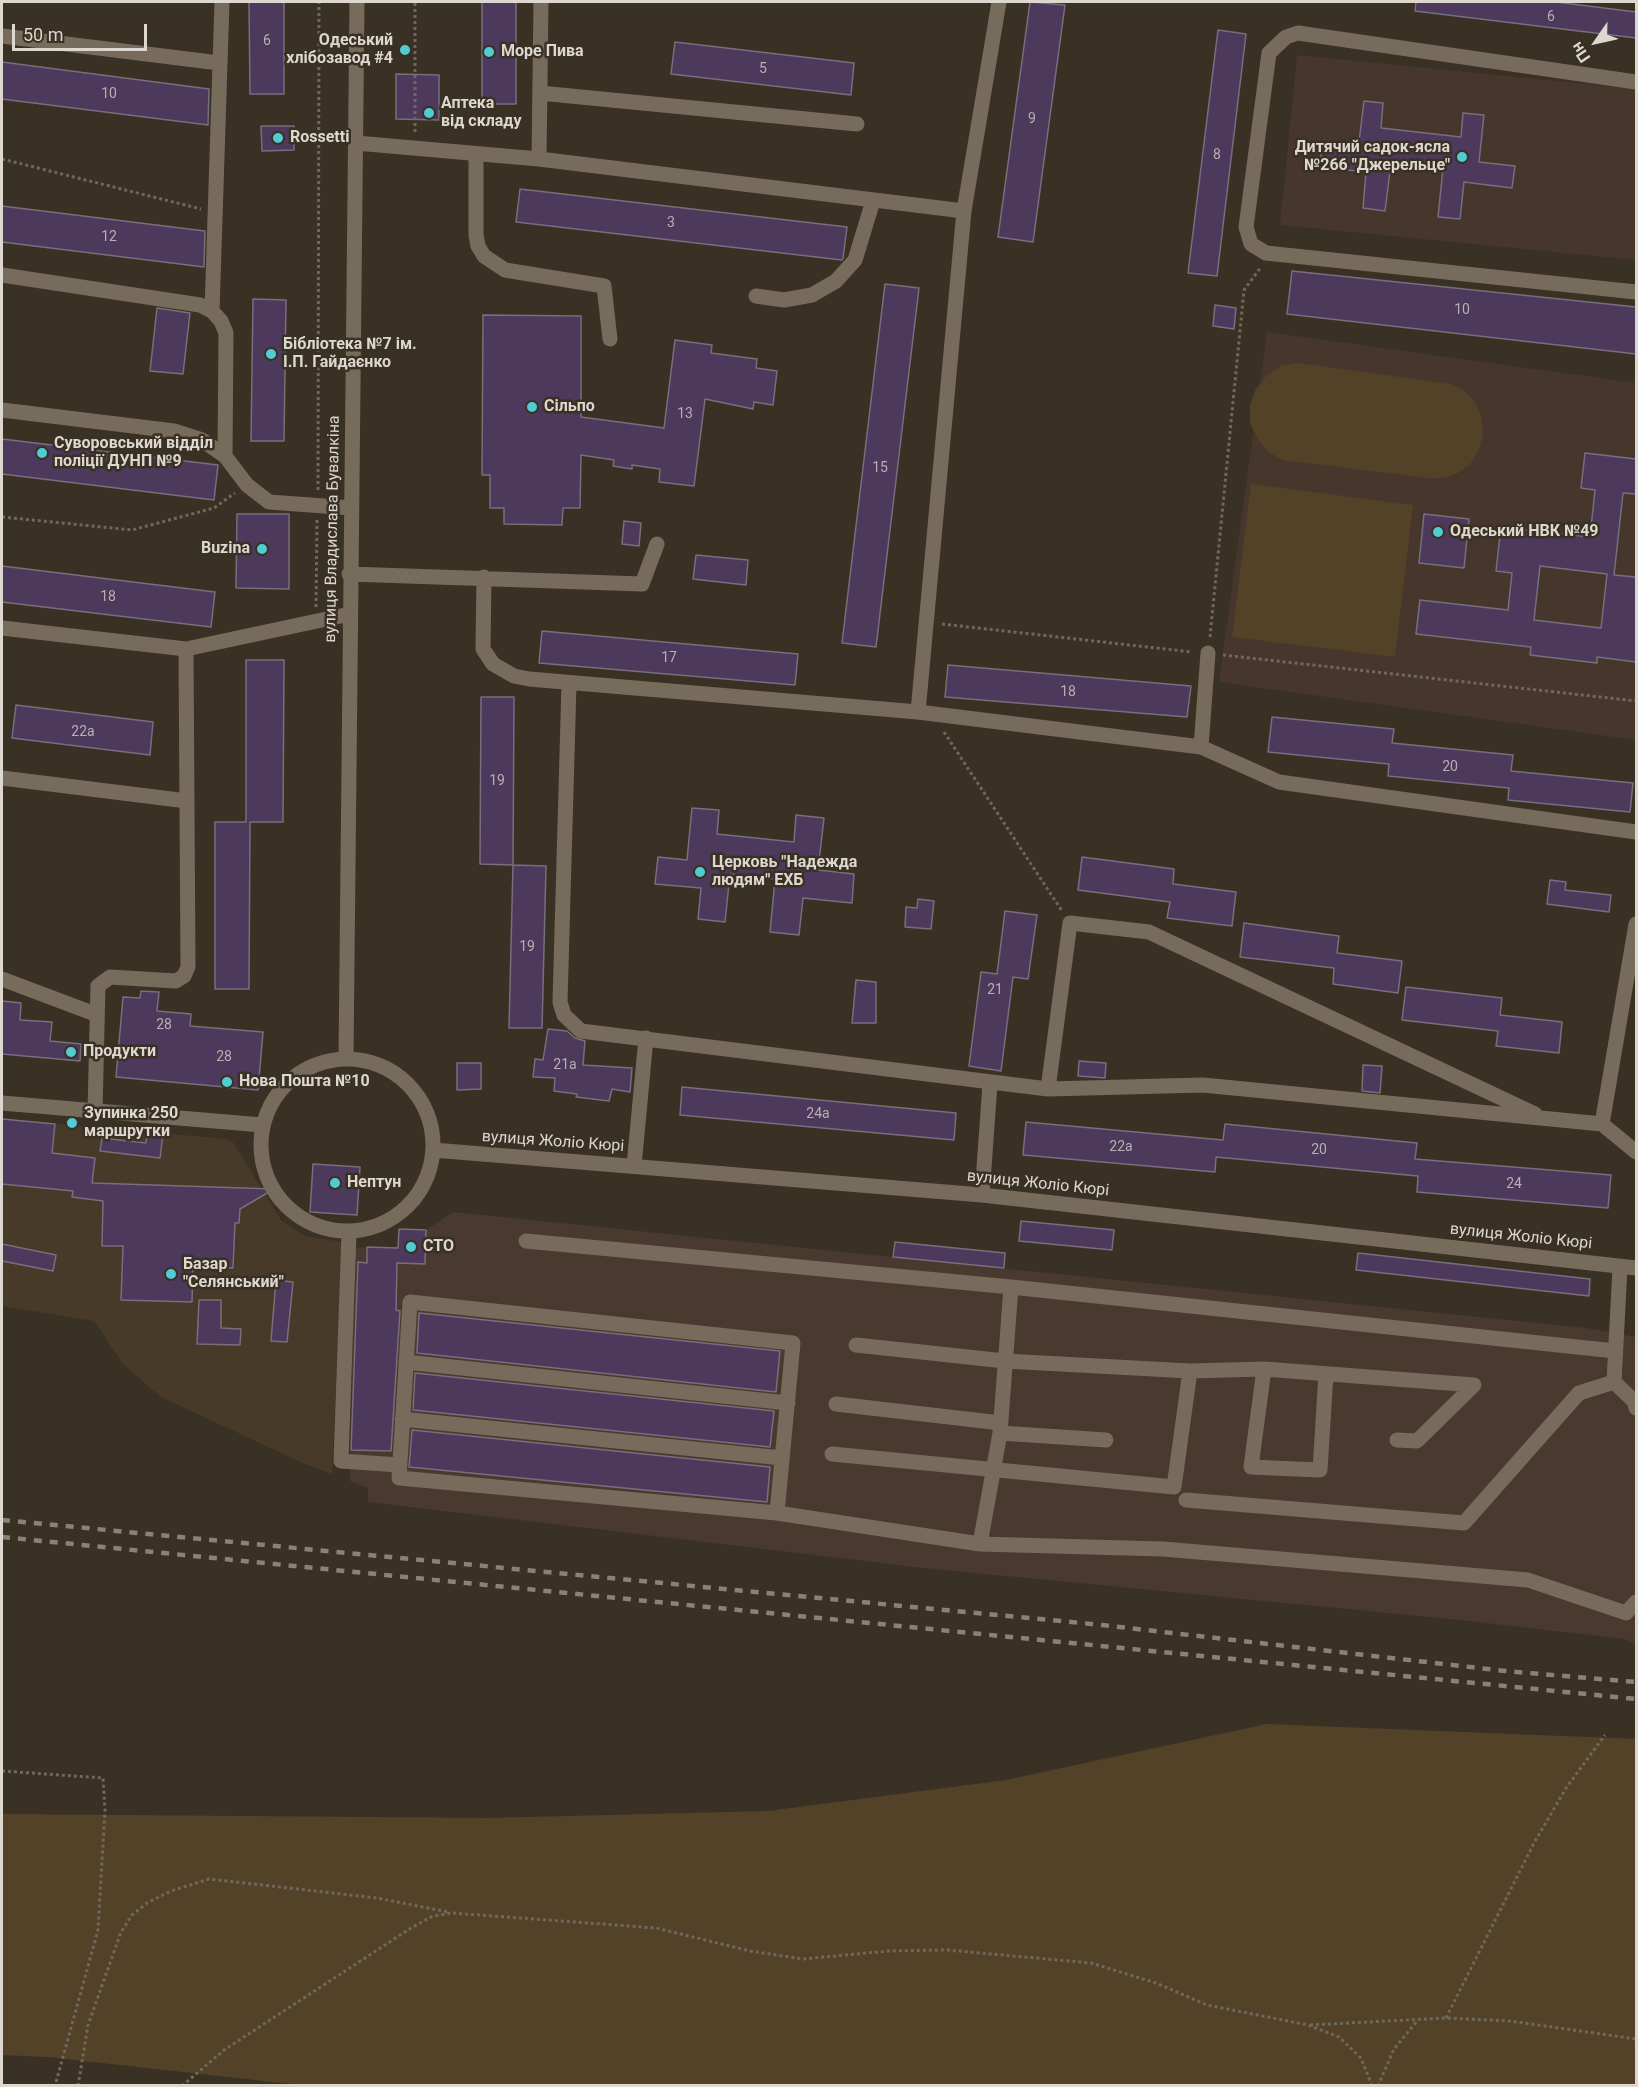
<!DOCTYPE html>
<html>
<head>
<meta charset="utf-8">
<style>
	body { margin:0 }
	#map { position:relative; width:1638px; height:2087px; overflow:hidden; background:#3a3125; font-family:Roboto,sans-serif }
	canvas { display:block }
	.frame { position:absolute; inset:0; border:3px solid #dcd7cf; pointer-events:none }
	.north { position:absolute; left:1566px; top:12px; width:60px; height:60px; -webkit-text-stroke:4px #3a3125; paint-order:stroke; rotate:236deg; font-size:16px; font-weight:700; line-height:24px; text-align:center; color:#dcd7cf }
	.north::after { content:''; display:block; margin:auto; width:21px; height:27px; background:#dcd7cf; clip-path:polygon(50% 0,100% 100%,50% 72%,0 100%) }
	.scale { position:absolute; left:12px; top:24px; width:135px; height:27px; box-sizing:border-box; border:3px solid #dcd7cf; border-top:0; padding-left:8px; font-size:18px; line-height:21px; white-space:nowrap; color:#dcd7cf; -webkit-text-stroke:4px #3a3125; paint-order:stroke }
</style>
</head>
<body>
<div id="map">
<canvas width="1638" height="2087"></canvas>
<div class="frame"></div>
<div class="north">Пн</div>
<div class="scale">50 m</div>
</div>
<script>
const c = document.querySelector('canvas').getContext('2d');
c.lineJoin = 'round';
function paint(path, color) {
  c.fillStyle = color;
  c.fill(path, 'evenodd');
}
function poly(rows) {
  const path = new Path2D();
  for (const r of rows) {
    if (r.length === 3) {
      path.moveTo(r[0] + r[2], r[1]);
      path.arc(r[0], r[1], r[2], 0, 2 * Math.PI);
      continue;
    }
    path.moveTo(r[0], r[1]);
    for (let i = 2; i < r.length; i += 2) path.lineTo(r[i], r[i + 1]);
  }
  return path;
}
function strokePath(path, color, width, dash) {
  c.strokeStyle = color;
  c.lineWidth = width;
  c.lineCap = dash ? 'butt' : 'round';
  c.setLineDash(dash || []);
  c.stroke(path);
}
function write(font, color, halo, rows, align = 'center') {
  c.font = font + ' Roboto,sans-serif';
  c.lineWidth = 5;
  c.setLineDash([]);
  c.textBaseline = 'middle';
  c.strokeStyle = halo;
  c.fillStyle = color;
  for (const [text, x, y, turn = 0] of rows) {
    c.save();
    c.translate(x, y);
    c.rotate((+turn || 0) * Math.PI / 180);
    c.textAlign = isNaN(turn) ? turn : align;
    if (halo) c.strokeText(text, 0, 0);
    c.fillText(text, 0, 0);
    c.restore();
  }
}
paint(poly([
	[2,1119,227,1139,233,1142,281,1220,305,1236,342,1242,332,1474,305,1464,161,1397,122,1363,94,1321,2,1306]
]), '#473a28');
paint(poly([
	[453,1212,1586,1328,1636,1337,1636,1645,1625,1639,1460,1620,924,1568,368,1502,368,1488,350,1481,354,1247,381,1248,381,1263,425,1264,426,1230]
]), '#49392e');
paint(poly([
	[1297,55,1636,89,1636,260,1280,225],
	[1267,332,1636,383,1636,740,1219,682]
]), '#47362c');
paint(poly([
	[1297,363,1452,384,1466,392,1476,404,1482,418,1483,434,1479,449,1471,463,1458,473,1444,478,1428,478,1283,460,1268,452,1257,438,1250,423,1250,405,1256,389,1266,376,1281,366],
	[1251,484,1413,505,1395,657,1232,637],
	[1267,1724,1636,1739,1636,2085,309,2086,47,2057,2,2055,2,1814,488,1818,768,1811,1006,1780]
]), '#534228');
const building = poly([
	[249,2,284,2,284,94,250,94,249,2],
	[482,2,516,2,516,104,482,104,482,2],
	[1030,2,1065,5,1033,242,998,237,1030,2],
	[1416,2,1556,2,1636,12,1636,38,1415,11,1416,2],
	[1218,30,1246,34,1217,276,1188,273,1218,30],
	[675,42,854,63,851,95,671,74,675,42],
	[2,62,209,89,208,125,2,99,2,62],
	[396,74,439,75,439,120,396,119,396,74],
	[1364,101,1383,103,1381,128,1461,137,1463,113,1484,115,1479,162,1515,166,1512,188,1464,182,1460,219,1438,217,1443,168,1391,163,1385,211,1363,208,1366,172,1320,167,1322,146,1358,150,1364,101],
	[261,126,294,126,294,150,262,151,261,126],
	[520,189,847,227,843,258,842,260,516,222,520,189],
	[2,206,205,231,204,267,2,242,2,206],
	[1292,271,1636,307,1636,354,1287,314,1292,271],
	[885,284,919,288,876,647,842,643,885,284],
	[253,299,286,300,284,441,251,441,253,299],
	[1215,305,1236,308,1234,329,1213,326,1215,305],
	[157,308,190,313,183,374,150,371,157,308],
	[483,315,581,316,581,417,664,428,675,340,712,345,711,353,757,359,756,368,777,371,773,405,754,402,753,409,705,399,694,486,659,482,660,469,632,465,632,469,613,466,614,460,581,455,580,508,563,508,562,525,504,524,504,508,490,508,490,475,482,475,483,315],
	[2,439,218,465,214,500,2,474,2,439],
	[1585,453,1636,459,1636,494,1623,493,1614,575,1636,577,1636,662,1597,657,1597,663,1530,655,1531,647,1416,634,1420,600,1508,610,1512,573,1496,571,1501,527,1590,537,1595,490,1581,488,1585,453],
	[1540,566,1607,574,1601,628,1534,620,1540,566],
	[237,514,289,514,289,589,236,588,237,514],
	[1424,514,1469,519,1464,568,1419,563,1424,514],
	[624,521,641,523,639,546,622,544,624,521],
	[696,555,748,560,746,585,693,579,696,555],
	[2,566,215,592,211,627,2,602,2,566],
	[542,631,798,654,795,685,539,663,542,631],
	[246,660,284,660,283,822,250,822,249,989,215,989,215,822,246,822,246,660],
	[948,665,1191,686,1187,717,945,697,948,665],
	[481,697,514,697,513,865,480,864,481,697],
	[16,705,153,722,150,755,12,738,16,705],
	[1272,717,1394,729,1392,743,1513,755,1511,771,1633,783,1630,812,1508,800,1509,788,1388,776,1389,764,1268,752,1272,717],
	[692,808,719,810,717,834,794,842,796,815,824,818,818,870,854,874,852,903,803,898,799,935,770,932,775,879,730,874,725,922,698,919,701,888,655,884,658,857,687,860,692,808],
	[1082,857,1174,869,1173,884,1236,892,1232,926,1167,918,1170,902,1078,890,1082,857],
	[513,865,546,866,542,1028,509,1028,513,865],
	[1550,880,1566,882,1565,890,1611,895,1609,912,1547,904,1550,880],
	[918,899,934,901,931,929,905,927,906,907,917,908,918,899],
	[1005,911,1037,915,1028,979,1013,977,1001,1071,969,1066,981,972,997,974,1005,911],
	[1244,923,1339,936,1337,953,1402,961,1398,993,1333,984,1334,968,1240,957,1244,923],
	[856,980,876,982,876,1023,852,1023,856,980],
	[1406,987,1502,998,1500,1015,1562,1022,1559,1053,1496,1046,1498,1031,1402,1020,1406,987],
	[141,991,159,992,157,1011,191,1014,190,1026,263,1032,258,1090,116,1077,123,997,140,998,141,991],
	[2,1001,21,1003,20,1020,52,1022,50,1041,81,1044,80,1061,2,1054,2,1001],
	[548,1029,567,1031,575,1038,585,1041,583,1065,632,1068,630,1092,612,1089,609,1101,576,1097,577,1094,554,1091,555,1078,533,1077,535,1059,543,1060,548,1029],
	[1079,1061,1106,1063,1105,1078,1078,1076,1079,1061],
	[457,1063,481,1063,481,1089,457,1090,457,1063],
	[1363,1065,1382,1066,1380,1093,1362,1091,1363,1065],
	[682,1087,956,1113,954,1140,680,1115,682,1087],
	[2,1119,55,1124,52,1153,95,1158,92,1183,274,1189,240,1209,239,1223,235,1223,233,1268,193,1266,192,1302,121,1300,123,1246,102,1246,103,1201,72,1197,73,1191,2,1184,2,1119],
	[1026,1122,1223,1140,1225,1124,1417,1143,1415,1159,1611,1175,1608,1208,1417,1192,1418,1176,1216,1157,1215,1172,1023,1155,1026,1122],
	[147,1133,163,1134,160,1158,100,1151,102,1138,146,1143,147,1133],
	[313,1164,360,1167,357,1215,310,1212,313,1164],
	[1021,1221,1114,1230,1112,1250,1019,1241,1021,1221],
	[399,1229,426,1230,425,1264,397,1263,396,1310,400,1311,391,1451,351,1450,358,1262,367,1263,367,1247,398,1248,399,1229],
	[895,1242,1005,1253,1004,1268,893,1257,895,1242],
	[2,1244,56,1255,53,1271,2,1261,2,1244],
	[1358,1253,1590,1279,1589,1296,1356,1270,1358,1253],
	[276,1280,293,1282,287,1342,271,1341,276,1280],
	[199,1300,221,1300,221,1328,241,1329,240,1345,197,1344,199,1300],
	[419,1313,780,1351,776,1392,417,1353,419,1313],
	[415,1373,774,1411,770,1447,413,1410,415,1373],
	[412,1430,770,1467,767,1502,409,1467,412,1430]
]);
paint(building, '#4c395b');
strokePath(building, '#776f7e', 1.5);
strokePath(poly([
	[415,132,415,2],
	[2,159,201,209],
	[318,490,319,2],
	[2,517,132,530,214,508,235,493],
	[316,607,317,520],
	[942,624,1192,652],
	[1210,637,1244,290,1261,267],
	[1223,655,1636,701],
	[944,732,1062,911],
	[2,1771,103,1778,105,1810,98,1930,55,2086],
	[1446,2018,1534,1843,1566,1788,1605,1735],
	[1310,2025,1446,2018,1510,2021,1636,2039],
	[78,2086,88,2025,121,1932,132,1915,147,1903,171,1891,209,1879,377,1898,448,1912],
	[182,2086,224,2050,411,1928,433,1916,452,1913,656,1928,750,1951,803,1959,888,1951,947,1950,1091,1963,1156,1983,1207,2005,1308,2025,1339,2037,1361,2058,1372,2086],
	[1378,2086,1394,2049,1417,2021]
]), '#6f685d', 3, [3, 3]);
strokePath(poly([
	[2,36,219,63],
	[1636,82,1298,33,1286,37,1269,53,1246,227,1251,244,1266,253,1636,292],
	[540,93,857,124],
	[356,143,539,159,964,211],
	[476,155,476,235,478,246,484,256,505,270,604,286,610,339],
	[539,159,541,2],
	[2,275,200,305,212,311,221,321,226,333,225,456],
	[756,296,784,300,812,295,836,281,855,260,873,201],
	[212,311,222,2],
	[2,410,174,431,202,440,225,456,247,485,269,502,351,508],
	[349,574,642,584,657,544],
	[484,577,483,649,493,664,514,676,529,679,918,712,1201,747,1279,782,1636,832],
	[2,628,186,649,350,614],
	[569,684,560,1002,564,1015,581,1031,1048,1089,1203,1085,1602,1124,1636,1152],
	[918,712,964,211,999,2],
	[1201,747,1208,653],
	[2,778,187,801],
	[2,979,95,1014],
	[346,1057,357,2],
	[347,1145,86],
	[1048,1089,1070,923,1149,932,1535,1114],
	[2,1103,262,1125],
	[95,1111,98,986,110,977,176,981,184,976,188,967,186,649],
	[1602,1124,1636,924],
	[433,1150,982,1195,1636,1268],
	[634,1166,646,1038],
	[982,1195,990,1084],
	[349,1232,341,1461,399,1465],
	[526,1241,1011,1287,1615,1351],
	[1620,1267,1614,1382,1634,1401,1636,1408],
	[856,1345,1005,1361,1190,1371,1264,1369,1474,1385],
	[406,1362,788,1403],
	[1264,1369,1251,1467,1320,1470,1326,1374],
	[836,1404,1001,1423],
	[402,1419,782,1458],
	[1000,1433,1106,1440],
	[1397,1440,1417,1441,1474,1385],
	[832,1454,1174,1487,1190,1371],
	[1186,1500,1464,1523,1579,1393,1614,1382],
	[777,1513,793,1343,410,1302,399,1478,777,1513,980,1544,1163,1549,1528,1580,1626,1613,1636,1602],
	[980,1544,1000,1433,1011,1287]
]), '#776c5c', 15);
strokePath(poly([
	[2,1520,1102,1625,1505,1671,1636,1682],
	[2,1537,1636,1699]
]), '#898278', 4.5, [8, 8]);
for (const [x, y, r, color] of [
	[405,50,6,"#51ccd3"],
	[489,52,6,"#51ccd3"],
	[429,113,6,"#51ccd3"],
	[278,138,6,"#51ccd3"],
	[1462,157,6,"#51ccd3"],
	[271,354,6,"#51ccd3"],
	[532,407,6,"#51ccd3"],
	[42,453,6,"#51ccd3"],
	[1438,532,6,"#51ccd3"],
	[262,549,6,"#51ccd3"],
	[700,872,6,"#51ccd3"],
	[71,1052,6,"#51ccd3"],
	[227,1082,6,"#51ccd3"],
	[72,1123,6,"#51ccd3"],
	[335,1183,6,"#51ccd3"],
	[411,1247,6,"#51ccd3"],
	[171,1274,6,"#51ccd3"]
]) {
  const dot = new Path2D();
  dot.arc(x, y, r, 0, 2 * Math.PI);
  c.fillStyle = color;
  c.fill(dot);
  strokePath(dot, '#3a3125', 2);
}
write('14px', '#b8b0b2', null, [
	["6",1551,17],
	["6",267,41],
	["5",763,69],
	["10",109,94],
	["9",1032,119],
	["8",1217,155],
	["3",671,223],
	["12",109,237],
	["10",1462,310],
	["13",685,414],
	["15",880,468],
	["18",108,597],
	["17",669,658],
	["18",1068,692],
	["22а",83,732],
	["20",1450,767],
	["19",497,781],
	["19",527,947],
	["21",995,990],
	["28",164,1025],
	["28",224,1057],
	["21а",565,1065],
	["24а",818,1114],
	["22а",1121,1147],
	["20",1319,1150],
	["24",1514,1184]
]);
write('bold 16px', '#dcd7cf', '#3a3125', [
	["Одеський",393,41,"right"],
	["хлібозавод #4",393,59,"right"],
	["Море Пива",501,52],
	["Аптека",441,104],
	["від складу",441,122],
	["Rossetti",290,138],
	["Дитячий садок-ясла",1450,148,"right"],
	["№266 \"Джерельце\"",1450,166,"right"],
	["Бібліотека №7 ім.",283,345],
	["І.П. Гайдаєнко",283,363],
	["Сільпо",544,407],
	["Суворовський відділ",54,444],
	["поліції ДУНП №9",54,462],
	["Одеський НВК №49",1450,532],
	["Buzina",250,549,"right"],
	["Церковь \"Надежда",712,863],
	["людям\" ЕХБ",712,881],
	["Продукти",83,1052],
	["Нова Пошта №10",239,1082],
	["Зупинка 250",84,1114],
	["маршрутки",84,1132],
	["Нептун",347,1183],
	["СТО",423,1247],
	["Базар",183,1265],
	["\"Селянський\"",183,1283]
], 'left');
write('16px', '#dcd7cf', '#3a3125', [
	["вулиця Владислава Бувалкіна",333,529,-89],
	["вулиця Жоліо Кюрі",553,1142,4],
	["вулиця Жоліо Кюрі",1038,1184,6],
	["вулиця Жоліо Кюрі",1521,1237,6]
]);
</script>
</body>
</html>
